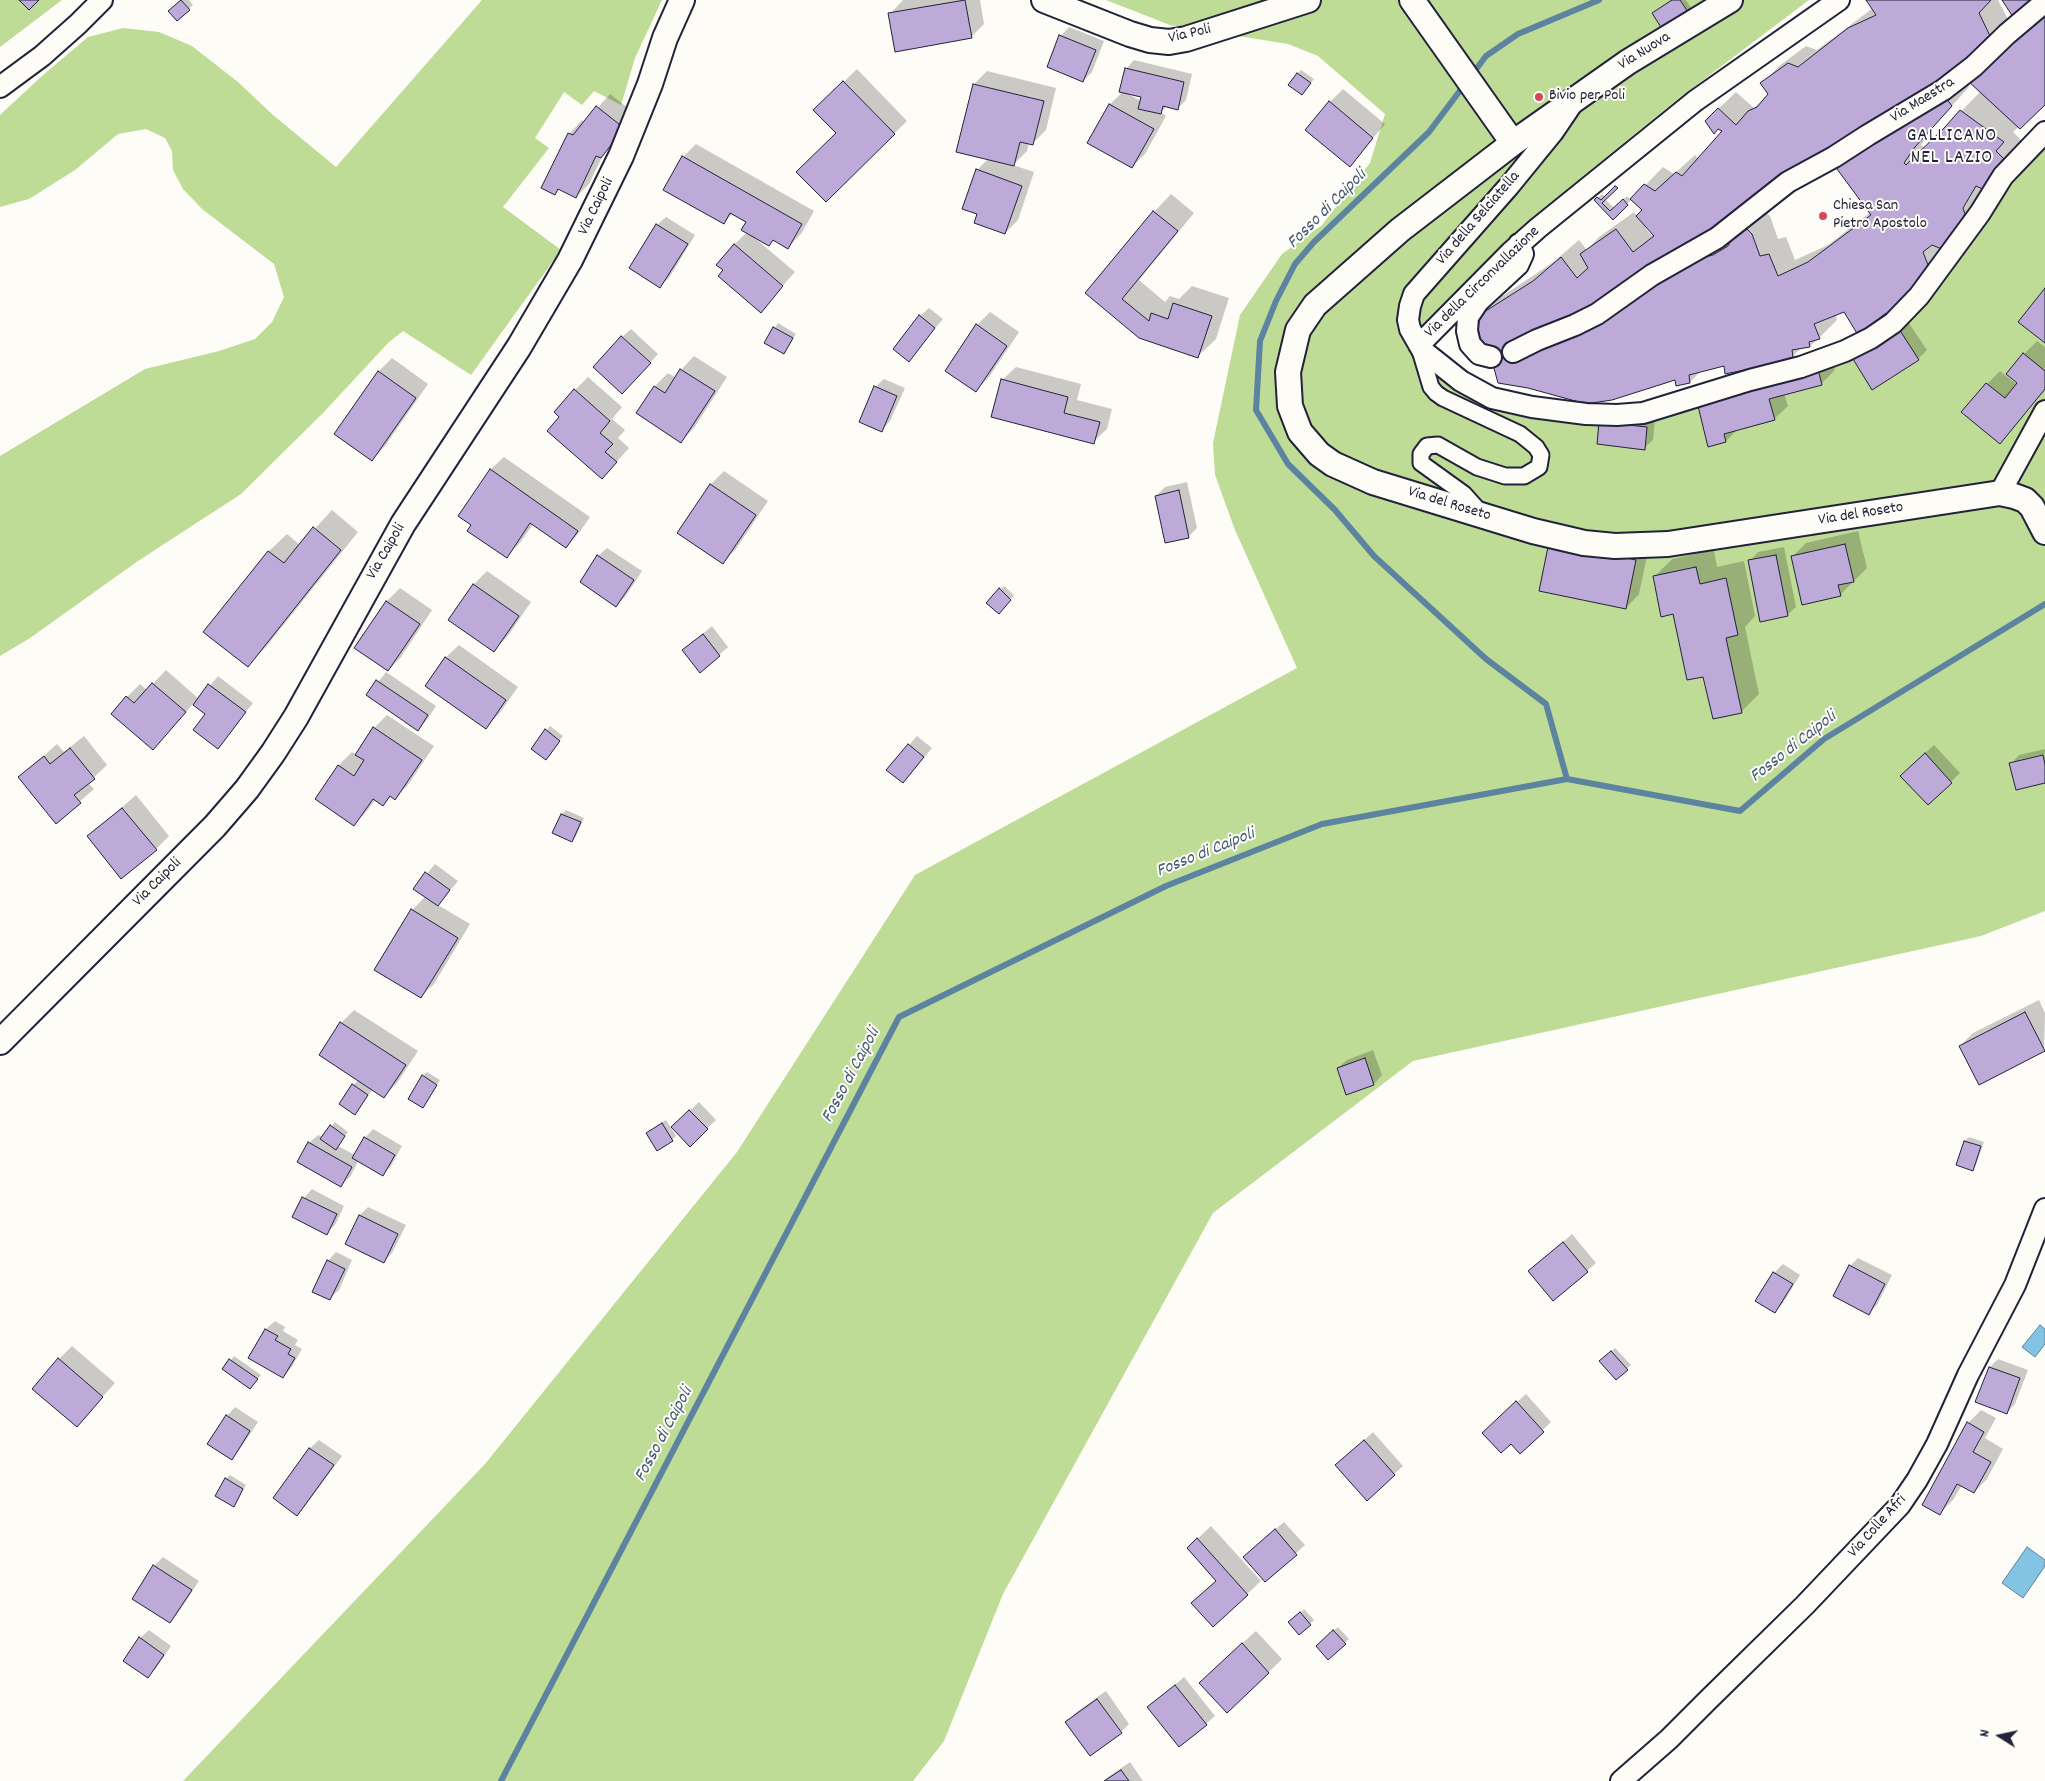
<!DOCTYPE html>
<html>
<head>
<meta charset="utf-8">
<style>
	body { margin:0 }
	#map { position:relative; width:2045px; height:1781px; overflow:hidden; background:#fdfcf7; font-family:Dekko,sans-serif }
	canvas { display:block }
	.north { position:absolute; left:1975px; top:1711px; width:50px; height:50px; -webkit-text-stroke:4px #fdfcf7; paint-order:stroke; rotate:280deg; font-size:14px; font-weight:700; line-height:20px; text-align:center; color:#22223b }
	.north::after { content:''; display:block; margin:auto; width:18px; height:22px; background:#22223b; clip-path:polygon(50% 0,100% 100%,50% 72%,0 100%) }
</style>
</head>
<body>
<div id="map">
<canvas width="2045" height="1781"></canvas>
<div class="north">N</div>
</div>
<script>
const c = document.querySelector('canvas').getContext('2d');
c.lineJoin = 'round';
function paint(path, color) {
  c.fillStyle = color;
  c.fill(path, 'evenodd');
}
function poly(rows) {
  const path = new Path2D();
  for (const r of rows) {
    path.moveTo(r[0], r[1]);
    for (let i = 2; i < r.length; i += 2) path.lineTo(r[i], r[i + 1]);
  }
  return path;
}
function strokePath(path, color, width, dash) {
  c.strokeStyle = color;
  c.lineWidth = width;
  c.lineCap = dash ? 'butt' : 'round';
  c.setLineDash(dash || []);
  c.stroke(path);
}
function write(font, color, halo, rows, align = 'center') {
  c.font = font + ' Dekko,sans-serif';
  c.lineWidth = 4;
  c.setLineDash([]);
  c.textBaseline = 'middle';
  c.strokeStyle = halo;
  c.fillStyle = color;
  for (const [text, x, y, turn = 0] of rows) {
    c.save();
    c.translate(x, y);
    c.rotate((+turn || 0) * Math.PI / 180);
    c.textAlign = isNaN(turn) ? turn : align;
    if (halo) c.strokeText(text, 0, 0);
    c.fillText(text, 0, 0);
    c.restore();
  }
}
paint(poly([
	[0,0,62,0,0,47],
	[482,0,662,0,635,58,621,105,594,91,582,105,564,92,535,138,549,148,503,207,561,250,471,375,403,331,388,343,323,413,241,494,138,561,30,638,0,656,0,456,145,369,219,351,255,339,272,322,284,297,274,264,202,209,183,189,173,170,172,151,165,138,146,129,118,134,75,170,29,199,0,207,0,115,43,75,88,37,123,28,159,32,192,46,238,82,273,115,336,167],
	[1106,0,1809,0,1674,102,1523,225,1423,326,1422,350,1492,398,1617,415,1871,338,2045,132,2045,911,1981,936,1413,1061,1213,1213,1003,1594,944,1741,913,1781,183,1781,485,1464,737,1152,915,875,1297,668,1235,530,1215,475,1213,443,1240,315,1282,254,1322,225,1370,163,1385,114,1318,56,1288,44,1170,25]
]), '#bedc95');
const water = poly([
	[2040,1325,2045,1329,2045,1344,2035,1357,2022,1347,2040,1325],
	[2027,1547,2045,1560,2045,1566,2023,1598,2002,1583,2027,1547]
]);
paint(water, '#83c3e3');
strokePath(water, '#5c83a0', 1);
paint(poly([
	[182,0,189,0,193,5,177,20,174,7],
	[903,0,980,0,984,24,971,37,890,14],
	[1671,0,1686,0,1693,11,1689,14,1653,13],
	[1868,0,1998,0,2009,21,1944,80,1797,163,1765,212,1770,216,1778,239,1786,237,1795,260,1828,245,1871,212,1839,169,1961,78,1969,87,1932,128,1921,145,1925,148,1981,91,2045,103,2013,132,2021,140,2005,171,1981,187,1982,196,1944,253,1887,312,1844,311,1835,314,1837,320,1819,338,1810,346,1802,347,1793,356,1726,364,1701,371,1690,382,1676,379,1483,315,1501,297,1552,263,1579,240,1587,250,1599,237,1634,212,1637,216,1643,210,1632,199,1613,218,1596,200,1602,194,1605,197,1620,183,1605,199,1614,208,1627,196,1631,200,1663,167,1674,174,1695,155,1699,159,1724,131,1706,121,1736,92,1754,108,1770,93,1762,84,1779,66,1806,46,1817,50,1873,8],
	[1647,226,1654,234,1651,235,1645,227],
	[1069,27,1104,41,1092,72,1083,81,1061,36],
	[1134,60,1192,74,1186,100,1177,109,1167,106,1161,112,1166,116,1145,154,1132,167,1089,143,1110,104,1123,92,1126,69],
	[1126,93,1143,96,1141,101],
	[857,69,907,121,826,200,837,133,815,110],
	[1301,70,1314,79,1302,94,1298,74],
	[987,71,1056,88,1046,130,1032,144,1029,143,1027,151,1013,165,1034,172,1018,220,1005,233,979,214,977,170,989,158,974,84],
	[1343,89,1385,124,1350,165,1330,102],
	[610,94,637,115,614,143,603,155,589,184,576,197,560,189,555,193,569,134,582,120,585,122],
	[696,144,814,211,801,234,788,247,774,239,769,245,756,239,795,272,760,311,725,270,734,245,747,232,748,221,733,213,724,223,683,157],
	[1171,194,1194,213,1139,280,1165,302,1170,296,1179,299,1192,286,1229,298,1216,339,1198,356,1087,293,1154,212],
	[666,217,695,235,669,278,660,286,657,225],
	[929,308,943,319,908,360,920,316],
	[990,312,1019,332,989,377,976,390,977,325],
	[1908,322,1927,350,1918,359,1854,359,1863,351],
	[778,323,796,334,784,352,766,342],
	[631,329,658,354,631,384,622,337],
	[2037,341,2045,347,2045,390,2000,442,1987,384,2000,371,2016,384,2024,354],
	[694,356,727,377,694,428,681,441,638,413,655,386,668,373,676,378,681,370],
	[1831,356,1835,370,1821,384,1784,393,1788,406,1774,419,1738,429,1726,441,1699,406],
	[392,358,428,384,385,446,372,460,335,434,379,371],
	[1016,367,1081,384,1077,400,1112,409,1107,429,1093,442,1002,380],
	[588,377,622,407,612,419,625,430,618,438,629,448,602,478,561,417,575,390],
	[884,379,905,388,890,421,882,430,875,387],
	[1655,419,1653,440,1644,448,1600,422],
	[504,457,590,517,579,533,566,547,533,524,520,543,506,556,473,525,490,470],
	[724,471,768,501,736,549,723,562,679,532,711,484],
	[1187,482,1197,528,1188,537,1156,496,1165,487],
	[332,510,358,532,265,648,247,666,205,632,269,551,287,534,300,545],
	[1858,531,1867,568,1840,595,1793,556,1806,543],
	[1649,547,1639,594,1626,608,1540,590],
	[1784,547,1796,607,1787,615,1750,561,1758,552],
	[607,548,642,571,625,597,616,605,598,556],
	[1714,550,1717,567,1744,561,1755,616,1745,627,1759,694,1741,712,1704,675,1654,577,1672,559],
	[487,571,531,602,507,637,494,650,450,619,474,584],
	[1004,586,1014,595,999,612,988,602],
	[400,588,432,610,401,657,388,670,356,648,387,601],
	[712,626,728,647,701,671,684,650],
	[459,645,518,687,499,714,486,727,445,658],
	[166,670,199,699,218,676,253,703,218,747,207,714,193,704,153,749,127,697,140,684,147,690],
	[386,672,436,706,426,721,418,729,368,695],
	[387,715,434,746,408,785,395,798,392,795,383,804,375,800,367,811,354,824,317,799,339,765,352,752,357,755,374,728],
	[550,726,563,736,549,754,532,748],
	[84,736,107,765,88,783,94,789,56,822,20,777,57,744,64,752],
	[917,736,932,748,911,773,888,769],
	[1934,745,1960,773,1928,804,1910,767],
	[2045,749,2045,754,2019,760,2019,762,2045,756,2045,781,2011,764,2019,755],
	[136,795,169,836,156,849,89,836],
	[566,810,584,818,576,836,572,840,554,833,562,814],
	[435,864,458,881,438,905,470,924,434,984,420,997,376,969,412,910,426,896,415,888],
	[2039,1000,2045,1013,2044,1050,1960,1046,1973,1033],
	[354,1010,418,1051,397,1083,384,1096,373,1089,355,1113,353,1085,359,1080,321,1055,341,1023],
	[1373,1050,1382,1075,1374,1084,1338,1068,1347,1060],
	[427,1072,440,1080,423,1107,423,1076],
	[699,1102,716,1120,690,1145,673,1127],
	[666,1120,676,1136,672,1140,647,1133],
	[335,1122,348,1132,338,1146,355,1155,365,1138,373,1129,402,1146,391,1166,383,1174,359,1160,350,1177,341,1185,309,1143,318,1135,323,1137],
	[1969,1137,1984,1142,1976,1165,1973,1169,1958,1164,1965,1141],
	[312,1189,344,1206,335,1225,326,1233,294,1217,304,1198],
	[368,1207,406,1225,392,1253,383,1262,360,1215],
	[1572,1234,1596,1263,1587,1271,1530,1271],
	[336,1252,352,1260,339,1290,330,1298,328,1261],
	[1858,1258,1892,1275,1877,1305,1869,1313,1850,1266],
	[1783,1264,1800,1275,1783,1303,1775,1312,1757,1301,1774,1273],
	[275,1321,285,1327,283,1331,298,1340,295,1345,302,1349,291,1368,283,1377,250,1357,266,1329],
	[72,1346,115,1383,77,1425,59,1359],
	[1615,1348,1631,1365,1616,1378,1601,1361],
	[234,1356,261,1375,250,1388,224,1369],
	[1998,1359,2028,1370,2015,1404,2007,1412,1977,1401,1990,1367],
	[1526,1394,1551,1422,1520,1452,1492,1424],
	[235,1407,258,1422,240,1449,231,1458,227,1416],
	[1981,1410,1996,1418,1985,1438,2003,1449,1987,1479,1974,1492,1962,1485,1953,1500,1940,1513,1968,1423],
	[1373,1432,1403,1466,1367,1499,1346,1457],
	[319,1440,342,1456,306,1505,297,1514,275,1498,310,1448],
	[230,1475,246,1485,234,1505,226,1479],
	[1284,1522,1305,1545,1265,1581,1253,1548],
	[1211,1526,1261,1581,1213,1626,1206,1590,1217,1580,1188,1548],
	[163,1557,199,1581,178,1613,170,1622,133,1598,154,1566],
	[1304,1609,1314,1620,1310,1624,1294,1619],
	[1338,1627,1349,1639,1328,1658,1317,1646],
	[149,1630,171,1646,156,1668,148,1676,140,1638],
	[1256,1631,1282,1659,1268,1673,1214,1669],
	[1184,1677,1215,1716,1206,1724,1149,1707],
	[1106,1691,1129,1724,1121,1732,1067,1722,1075,1713],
	[1130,1762,1143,1781,1104,1781,1108,1777]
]), '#0003');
strokePath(poly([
	[1471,76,1486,56,1518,34,1599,0],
	[1567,779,1740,811,1824,739,2045,604],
	[501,1781,899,1017,1166,886,1322,824,1567,779,1546,704,1486,659,1374,556,1335,510,1288,464,1256,410,1260,341,1276,301,1295,264,1314,242,1429,132,1465,84]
]), '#5c83a0', 6);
const building = poly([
	[19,0,39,0,29,10,19,0],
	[181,0,190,10,177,21,168,11,181,0],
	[965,0,972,38,895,52,888,13,965,0],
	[1672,0,1680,0,1690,15,1664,32,1652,13,1672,0],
	[1866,0,1991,0,1979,13,1992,40,1975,56,1837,150,1834,144,1778,178,1663,276,1667,278,1673,275,1673,268,1688,261,1713,255,1728,246,1732,238,1747,229,1752,234,1760,256,1769,254,1778,276,1808,262,1871,215,1837,169,1840,162,1943,94,1952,106,1915,147,1904,163,1906,165,1945,127,1960,110,2004,142,1996,151,2004,159,1987,191,1976,186,1963,208,1965,214,1944,250,1932,245,1923,252,1928,265,1927,271,1891,320,1886,313,1858,335,1844,312,1814,324,1820,339,1809,342,1810,347,1792,350,1793,357,1764,366,1725,374,1724,366,1689,375,1690,383,1676,386,1675,380,1612,400,1592,403,1579,402,1528,388,1498,383,1492,361,1491,349,1480,339,1478,327,1481,314,1533,281,1561,257,1577,278,1588,268,1580,254,1616,229,1633,252,1654,236,1636,216,1642,210,1630,199,1644,184,1655,191,1676,172,1682,176,1722,131,1718,129,1714,134,1705,121,1718,108,1736,125,1748,111,1757,107,1768,94,1760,83,1788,63,1798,67,1848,28,1876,15,1866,0],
	[2002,0,2037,0,2015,20,2002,0],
	[2045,5,2045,105,2020,129,1969,82,2045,5],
	[1059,35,1096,50,1083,82,1047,67,1059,35],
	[1125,68,1184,82,1178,110,1163,106,1161,114,1138,109,1141,97,1119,92,1125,68],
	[1297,73,1311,83,1302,95,1288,85,1297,73],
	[843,81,895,134,826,202,796,172,836,133,813,110,843,81],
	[973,84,1044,101,1033,145,1020,142,1014,166,956,152,973,84],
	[1329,101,1373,138,1350,167,1305,130,1329,101],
	[1109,104,1154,129,1132,168,1087,143,1109,104],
	[596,106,624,128,601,158,596,156,576,198,558,189,555,195,541,188,568,133,573,135,596,106],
	[682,156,802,224,788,249,773,240,769,246,741,230,746,222,730,213,724,224,663,190,682,156],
	[976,169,1022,186,1005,234,974,223,977,214,962,209,976,169],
	[1615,186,1618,188,1602,203,1610,211,1623,199,1628,205,1613,220,1594,200,1597,197,1601,200,1615,186],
	[1153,211,1178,231,1122,299,1149,321,1151,313,1168,319,1173,303,1212,316,1198,358,1139,338,1085,293,1153,211],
	[656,224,688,244,660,288,629,268,656,224],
	[734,244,783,286,761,313,718,276,723,270,716,265,734,244],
	[2045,288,2045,343,2018,322,2045,288],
	[919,315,935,328,909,362,893,349,919,315],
	[976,324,1007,346,976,392,945,371,976,324],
	[773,327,793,338,784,354,764,343,773,327],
	[1899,329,1919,360,1872,390,1853,359,1899,329],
	[621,336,651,363,622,394,593,367,621,336],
	[2023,353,2045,371,2045,389,2000,444,1961,412,1986,383,2005,398,2017,383,2006,374,2023,353],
	[680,369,715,391,681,443,636,413,654,386,665,393,680,369],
	[1818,369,1822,385,1769,399,1775,420,1724,434,1726,442,1708,447,1698,406,1818,369],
	[378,371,416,398,372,461,334,434,378,371],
	[1001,379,1068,397,1064,413,1100,422,1094,444,991,417,1001,379],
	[874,386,897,396,882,432,859,422,874,386],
	[574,389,610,421,600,433,613,444,605,452,617,462,602,479,547,431,559,417,554,412,574,389],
	[1599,422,1647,427,1645,450,1597,444,1599,422],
	[490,469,578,531,566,548,530,523,507,558,467,531,471,525,458,516,490,469],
	[710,484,756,515,723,564,677,533,710,484],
	[1179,490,1189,538,1165,543,1155,496,1179,490],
	[313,527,341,550,248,667,203,632,268,551,284,563,313,527],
	[1549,542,1636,560,1626,609,1539,591,1549,542],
	[1845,544,1854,582,1838,585,1841,596,1802,605,1791,556,1845,544],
	[597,555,634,580,616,607,580,582,597,555],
	[1776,555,1788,616,1760,622,1748,560,1776,555],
	[1696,567,1700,584,1726,578,1738,635,1726,638,1742,713,1713,719,1703,677,1687,680,1673,614,1661,617,1653,576,1696,567],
	[473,584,519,616,494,652,448,620,473,584],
	[999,588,1011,600,999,614,986,603,999,588],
	[386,601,420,624,388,671,354,648,386,601],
	[703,634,720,656,700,673,682,650,703,634],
	[445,657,506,700,486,729,425,686,445,657],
	[376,680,428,715,418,731,366,695,376,680],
	[152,683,186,712,153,750,111,714,126,696,134,703,152,683],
	[208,684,246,712,218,749,193,730,205,714,193,705,208,684],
	[373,727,422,760,395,800,390,796,383,806,373,799,354,826,315,799,338,765,354,776,364,760,355,755,373,727],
	[545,729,560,741,546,760,531,749,545,729],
	[908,744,924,757,903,783,886,770,908,744],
	[70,748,95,779,74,795,81,803,56,824,18,777,44,756,50,764,70,748],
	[1925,753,1952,783,1928,805,1900,776,1925,753],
	[2043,755,2045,765,2045,783,2016,790,2009,763,2043,755],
	[122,808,157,850,121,879,87,836,122,808],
	[561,814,581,822,572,842,552,833,561,814],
	[425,872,450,890,438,906,413,889,425,872],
	[411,909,458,938,421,998,374,970,411,909],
	[2025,1012,2045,1051,1979,1085,1959,1046,2025,1012],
	[340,1022,406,1065,384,1098,319,1055,340,1022],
	[1365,1058,1374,1085,1346,1095,1337,1068,1365,1058],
	[422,1075,437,1085,423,1108,408,1099,422,1075],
	[352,1084,368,1095,355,1115,339,1104,352,1084],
	[689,1110,708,1129,690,1147,671,1127,689,1110],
	[662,1123,673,1141,657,1151,646,1133,662,1123],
	[330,1125,345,1136,336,1150,320,1139,330,1125],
	[364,1137,395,1155,383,1176,352,1158,364,1137],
	[1964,1141,1981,1146,1973,1171,1956,1165,1964,1141],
	[308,1142,352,1167,341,1187,297,1162,308,1142],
	[302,1197,337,1214,327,1235,292,1217,302,1197],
	[359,1215,398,1234,384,1263,345,1244,359,1215],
	[1563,1242,1588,1272,1553,1301,1528,1271,1563,1242],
	[327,1260,345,1269,330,1300,312,1292,327,1260],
	[1849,1265,1885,1284,1869,1315,1833,1296,1849,1265],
	[1773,1272,1793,1284,1775,1313,1755,1301,1773,1272],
	[265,1329,278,1336,275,1340,291,1349,288,1354,295,1358,283,1378,248,1358,265,1329],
	[1611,1351,1628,1370,1616,1380,1599,1361,1611,1351],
	[58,1358,103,1397,77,1427,32,1389,58,1358],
	[229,1359,258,1379,250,1389,222,1369,229,1359],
	[1989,1367,2020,1378,2007,1414,1975,1402,1989,1367],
	[1516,1401,1544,1432,1520,1454,1511,1444,1501,1453,1482,1433,1516,1401],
	[226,1415,250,1431,232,1460,207,1444,226,1415],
	[1967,1422,1984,1432,1973,1452,1991,1462,1974,1493,1957,1484,1940,1515,1922,1505,1967,1422],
	[1364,1440,1395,1475,1367,1501,1335,1465,1364,1440],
	[309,1448,334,1465,297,1516,273,1498,309,1448],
	[225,1478,243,1489,234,1507,215,1496,225,1478],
	[1275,1529,1297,1555,1265,1582,1243,1557,1275,1529],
	[1197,1538,1248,1595,1213,1627,1191,1603,1216,1581,1187,1548,1197,1538],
	[153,1565,192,1590,170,1623,132,1599,153,1565],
	[1300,1612,1311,1625,1299,1635,1288,1622,1300,1612],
	[1333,1630,1346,1644,1328,1660,1316,1646,1333,1630],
	[139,1637,164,1655,148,1678,123,1661,139,1637],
	[1242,1643,1269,1673,1227,1713,1199,1683,1242,1643],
	[1175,1685,1207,1725,1179,1747,1147,1707,1175,1685],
	[1097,1699,1122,1733,1090,1756,1065,1722,1097,1699],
	[1121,1770,1129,1781,1104,1781,1121,1770]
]);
paint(building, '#beaad9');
strokePath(building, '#22223b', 1);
const pedestrian = poly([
	[1419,347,1431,387,1436,393,1443,398,1520,434,1536,447,1541,455,1539,467,1524,476,1505,476,1477,467,1438,445,1427,446,1421,454,1421,463,1464,494,1481,513]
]);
const minor = poly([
	[0,87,42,56,78,24,102,0],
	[1572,104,1553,132,1509,186,1414,294,1410,306,1408,320,1410,329,1422,350,1461,381,1492,398,1532,407,1586,414,1617,415,1643,413,1750,380,1801,367,1845,351,1871,338,1893,323,1919,296,1980,213,2003,176,2045,132],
	[1419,345,1511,252,1538,228,1695,101,1839,0],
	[1513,352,1537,340,1575,325,1597,314,1652,275,1717,238,1788,182,1834,157,1868,135,1943,90,1974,66,2007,34,2045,2],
	[1491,357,1479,354,1470,344,1467,331,1468,317,1478,302,1518,265,1523,254,1519,244],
	[2000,493,2045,411],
	[1621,1781,1669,1739,1709,1699,1805,1605,1900,1505,1917,1480,1937,1444,1968,1375,2015,1285,2045,1209]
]);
const tertiary = poly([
	[1044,0,1130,34,1150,40,1169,42,1186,39,1308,0],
	[1412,0,1513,143],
	[1730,0,1628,62,1513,143,1400,230,1315,305,1298,330,1288,372,1290,406,1300,432,1319,454,1333,464,1373,482,1533,531,1584,543,1615,546,1668,544,2000,493,2014,496,2025,500,2032,507,2045,532],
	[0,1042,215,826,247,789,273,753,296,717,403,524,519,347,570,260,621,156,650,84,665,38,682,0]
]);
strokePath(pedestrian, '#22223b', 19);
strokePath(minor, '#22223b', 24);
strokePath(tertiary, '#22223b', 28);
strokePath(pedestrian, '#fdfcf7', 15);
strokePath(minor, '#fdfcf7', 20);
strokePath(tertiary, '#fdfcf7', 24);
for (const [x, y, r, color] of [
	[1539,97,5,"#d1495b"],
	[1823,216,5,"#d1495b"]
]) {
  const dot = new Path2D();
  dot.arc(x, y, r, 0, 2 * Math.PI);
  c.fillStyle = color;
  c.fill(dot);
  strokePath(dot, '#fdfcf7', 2);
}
write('16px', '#22223b', '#fdfcf7', [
	["Via Poli",1190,35,-13],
	["Via Nuova",1645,52,-32],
	["Via Maestra",1923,101,-32],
	["Via Caipoli",597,207,-64],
	["Via della Selciatella",1479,219,-49],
	["Via della Circonvallazione",1483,283,-44],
	["Via del Roseto",1449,505,17],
	["Via del Roseto",1861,515,-9],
	["Via Caipoli",387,552,-60],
	["Via Caipoli",158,883,-45],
	["Via Colle Afri",1878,1527,-48]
]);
write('16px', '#22223b', '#fdfcf7', [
	["Bivio per Poli",1549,97],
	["Chiesa San",1833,207],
	["Pietro Apostolo",1833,225]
], 'left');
write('italic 18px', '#445a76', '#fdfcf7', [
	["Fosso di Caipoli",1328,210,-45],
	["Fosso di Caipoli",1794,748,-38],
	["Fosso di Caipoli",1206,854,-22],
	["Fosso di Caipoli",852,1076,-62],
	["Fosso di Caipoli",665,1435,-62]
]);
c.letterSpacing = '1px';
write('19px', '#22223b', '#fdfcf7', [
	["GALLICANO",1952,137],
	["NEL LAZIO",1952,159]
]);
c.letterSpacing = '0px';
</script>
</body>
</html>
